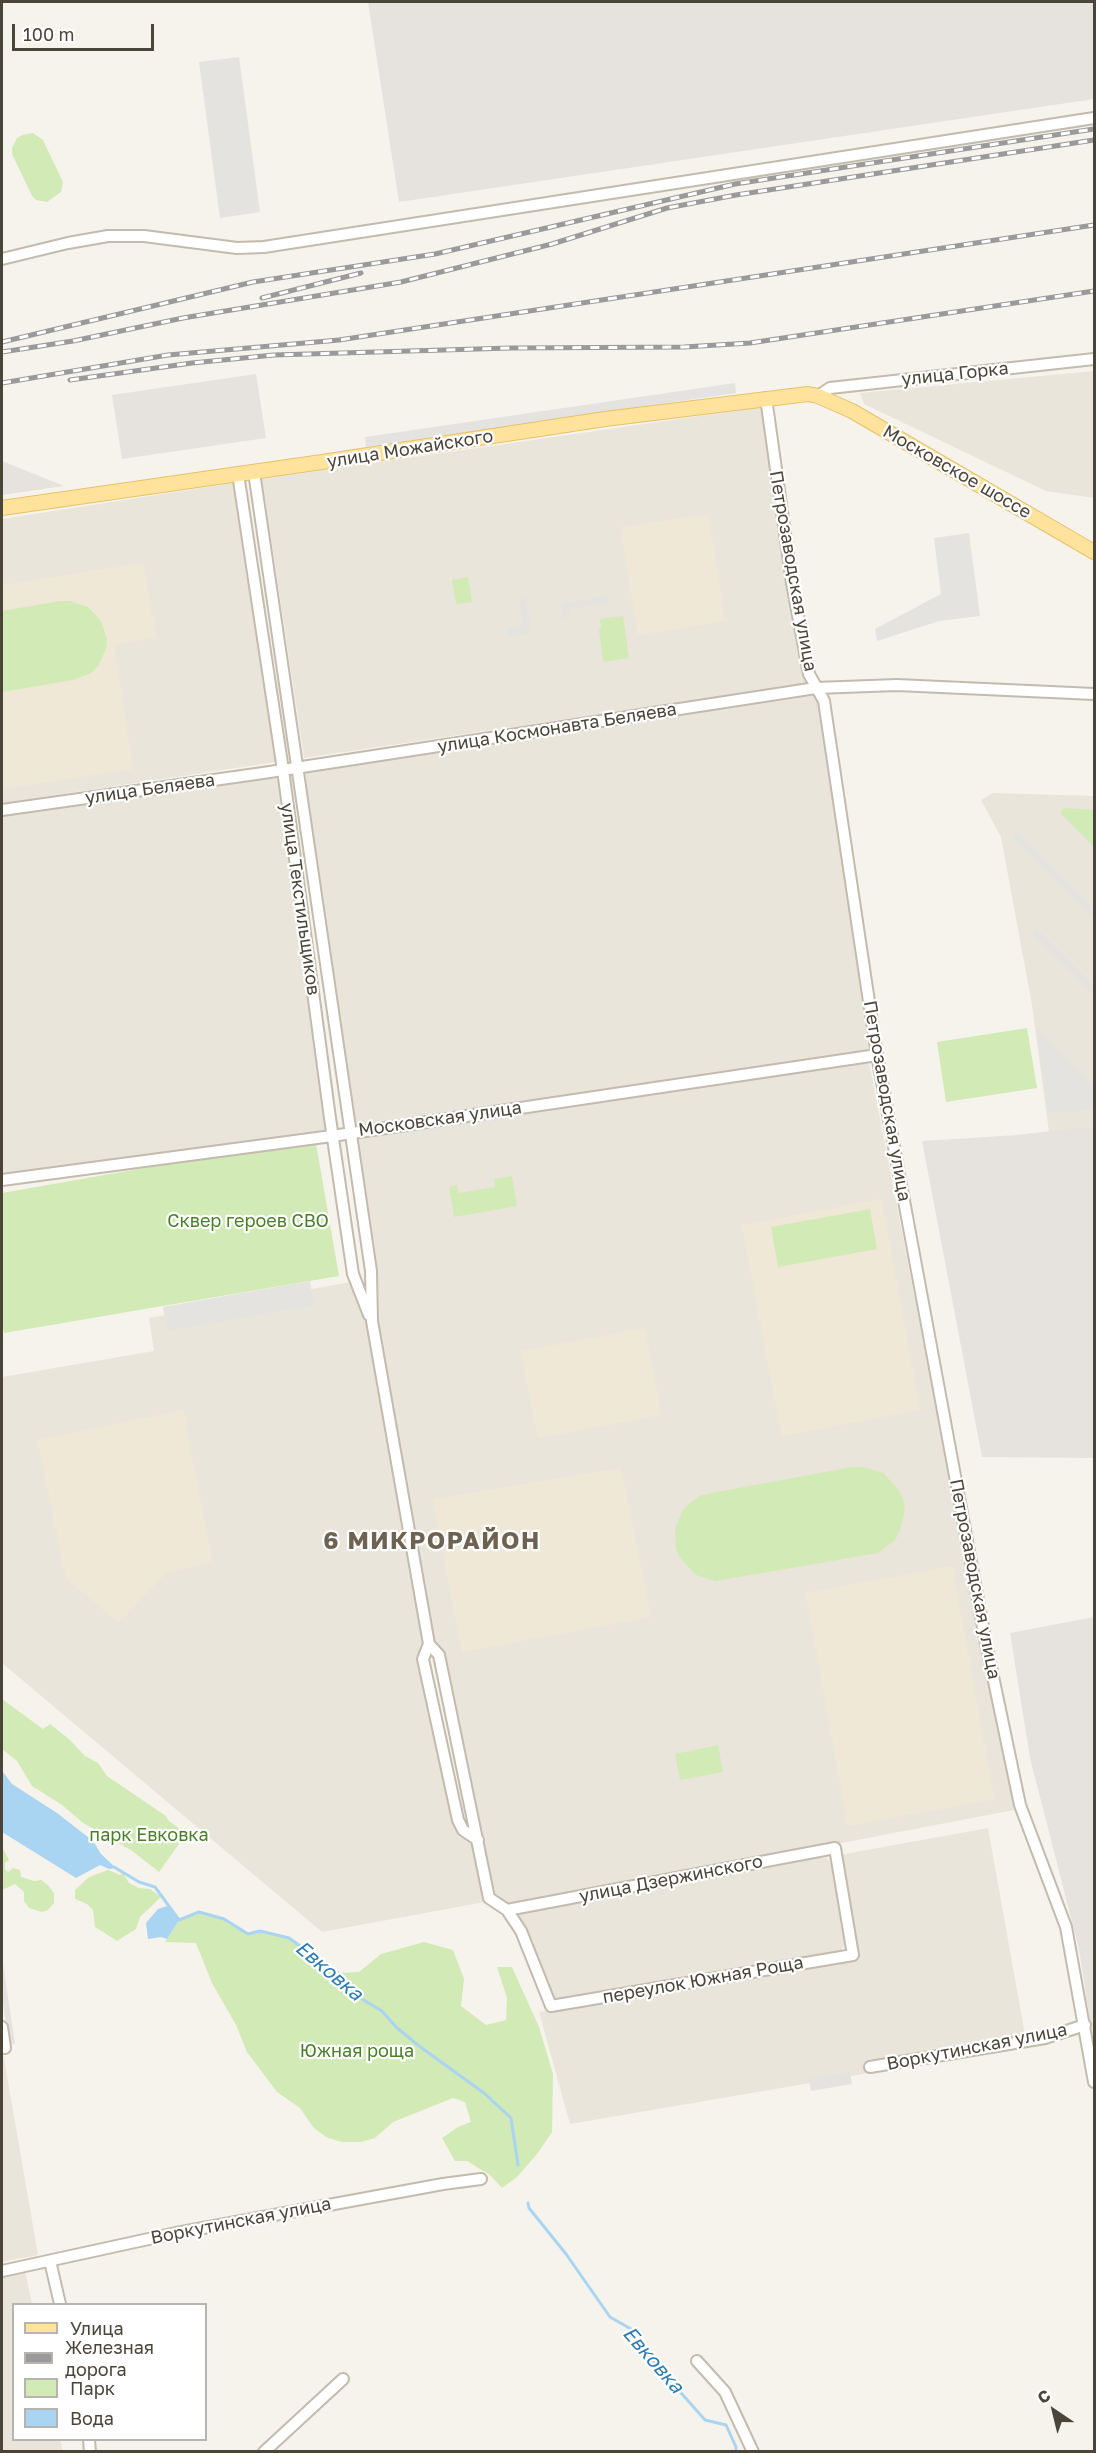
<!DOCTYPE html>
<html>
<head>
<meta charset="utf-8">
<style>
	body { margin:0 }
	#map { position:relative; width:1096px; height:2453px; overflow:hidden; background:#f6f3ec; font-family:"Golos Text",sans-serif }
	canvas { display:block }
	.frame { position:absolute; inset:0; border:3px solid #4b4439; pointer-events:none }
	.legend { position:absolute; left:12px; top:2303px; width:195px; height:138px; box-sizing:border-box; background:#fff; border:2px solid #b7b4b0; margin:0; padding:8px 10px; list-style:none; font-size:18px; color:#4b4439 }
	.legend li { display:flex; align-items:center; gap:12px; height:30px }
	.legend b { width:30px; border:2px solid #b7b4b0 }
	.north { position:absolute; left:1024px; top:2381px; width:60px; height:60px; -webkit-text-stroke:4px #fff; paint-order:stroke; rotate:325deg; font-size:16px; font-weight:700; line-height:24px; text-align:center; color:#4b4439 }
	.north::after { content:''; display:block; margin:auto; width:21px; height:27px; background:#4b4439; clip-path:polygon(50% 0,100% 100%,50% 72%,0 100%) }
	.scale { position:absolute; left:12px; top:24px; width:142px; height:27px; box-sizing:border-box; border:3px solid #4b4439; border-top:0; padding-left:8px; font-size:18px; line-height:21px; white-space:nowrap; color:#4b4439; -webkit-text-stroke:4px #fff; paint-order:stroke }
</style>
</head>
<body>
<div id="map">
<canvas width="1096" height="2453"></canvas>
<div class="frame"></div>
<ul class="legend">
<li><b style="height:8px;background:#ffe39c"></b>Улица</li>
<li><b style="height:8px;background:#9a9a9a"></b>Железная дорога</li>
<li><b style="height:16px;background:#d2eab5"></b>Парк</li>
<li><b style="height:16px;background:#a9d4f2"></b>Вода</li>
</ul>
<div class="north">С</div>
<div class="scale">100 m</div>
</div>
<script>
const c = document.querySelector('canvas').getContext('2d');
c.lineJoin = 'round';
function paint(path, color) {
  c.fillStyle = color;
  c.fill(path, 'evenodd');
}
function poly(rows) {
  const path = new Path2D();
  for (const r of rows) {
    path.moveTo(r[0], r[1]);
    for (let i = 2; i < r.length; i += 2) path.lineTo(r[i], r[i + 1]);
  }
  return path;
}
function strokePath(path, color, width, dash) {
  c.strokeStyle = color;
  c.lineWidth = width;
  c.lineCap = dash ? 'butt' : 'round';
  c.setLineDash(dash || []);
  c.stroke(path);
}
function write(font, color, halo, rows, align = 'center') {
  c.font = font + ' "Golos Text",sans-serif';
  c.lineWidth = 4.5;
  c.setLineDash([]);
  c.textBaseline = 'middle';
  c.strokeStyle = halo;
  c.fillStyle = color;
  for (const [text, x, y, turn = 0] of rows) {
    c.save();
    c.translate(x, y);
    c.rotate((+turn || 0) * Math.PI / 180);
    c.textAlign = isNaN(turn) ? turn : align;
    if (halo) c.strokeText(text, 0, 0);
    c.fillText(text, 0, 0);
    c.restore();
  }
}
paint(poly([
	[1094,371,1094,498,1046,491,864,404,860,393],
	[762,407,808,683,304,758,262,479],
	[234,483,276,762,2,803,2,519],
	[819,695,869,1051,356,1126,304,771],
	[278,776,326,1130,2,1175,2,816],
	[993,793,1094,796,1094,1126,1049,1132,1032,1005,1001,837,981,800],
	[869,1062,1014,1810,507,1907,494,1896,444,1655,435,1643,429,1611,379,1324,378,1274,357,1137],
	[351,1282,367,1327,424,1644,418,1661,453,1824,474,1847,485,1902,322,1932,2,1663,2,1377,154,1351,149,1318],
	[988,1828,1027,2046,570,2124,539,2012,858,1957,839,1855],
	[813,1856,827,1858,835,1868,846,1942,840,1952,555,2000,552,1998,518,1918,521,1912],
	[2,2047,38,2255,2,2262],
	[25,2270,32,2304,14,2304,14,2440,60,2440,63,2451,2,2452,2,2274]
]), '#eae5da');
paint(poly([
	[368,2,1094,2,1094,99,399,202],
	[256,374,266,438,122,459,112,395],
	[2,461,64,486,2,495],
	[1094,1126,1094,1458,982,1457,922,1141,1017,1135],
	[1094,1617,1094,2047,1079,1949,1030,1758,1010,1633]
]), '#e6e2dd');
paint(poly([
	[708,514,725,621,638,635,621,527],
	[143,563,156,638,114,645,133,769,2,789,2,585],
	[881,1199,920,1410,782,1436,742,1225],
	[645,1328,661,1415,538,1438,521,1351],
	[183,1410,212,1562,166,1573,119,1623,66,1579,38,1440],
	[621,1468,651,1617,462,1652,433,1499],
	[952,1566,994,1799,848,1826,806,1593]
]), '#efe8d6');
paint(poly([
	[33,133,43,140,63,182,61,192,47,202,36,200,32,196,12,154,12,148,17,138,22,135],
	[468,577,472,602,456,604,452,580],
	[60,601,70,601,88,607,101,621,107,639,106,649,98,666,91,673,73,680,2,692,2,611],
	[623,616,629,658,603,662,599,629,601,628,600,619],
	[1064,808,1094,810,1094,847,1061,814,1061,811],
	[1027,1028,1037,1088,946,1102,937,1042],
	[315,1138,339,1276,4,1333,2,1323,2,1193],
	[512,1176,517,1206,454,1217,449,1187,457,1185,459,1193,495,1187,494,1179],
	[870,1209,877,1249,778,1267,771,1227],
	[852,1467,863,1467,883,1473,898,1489,903,1499,905,1509,900,1531,895,1540,878,1553,716,1581,696,1575,681,1559,676,1549,675,1528,684,1508,701,1495],
	[2,1699,43,1729,50,1724,69,1739,85,1756,98,1763,107,1776,166,1816,168,1820,186,1834,159,1872,131,1850,83,1823,62,1805,32,1786,17,1761,2,1749],
	[718,1745,723,1772,680,1780,675,1754],
	[2,1847,9,1860,5,1863,5,1869,8,1872,13,1868,20,1870,21,1877,34,1881,41,1880,48,1885,54,1893,54,1903,48,1910,42,1912,29,1908,24,1901,24,1892,15,1884,2,1890],
	[108,1870,120,1875,123,1873,129,1883,139,1888,150,1889,161,1897,140,1917,136,1929,117,1941,95,1927,93,1910,87,1904,75,1899,75,1890,89,1877],
	[199,1912,224,1919,247,1934,260,1931,289,1938,339,1973,359,1972,381,1954,424,1942,453,1950,464,1979,461,2006,486,2025,506,2020,507,1998,497,1967,512,1967,539,2027,553,2074,552,2132,537,2154,517,2177,502,2188,490,2175,467,2161,455,2161,442,2138,458,2127,471,2122,465,2102,453,2098,393,2122,375,2138,361,2142,342,2142,326,2137,313,2127,300,2108,277,2092,247,2052,236,2025,212,1983,196,1943,165,1942,179,1920]
]), '#d2eab5');
paint(poly([
	[239,57,260,212,220,218,199,62],
	[735,383,736,393,366,447,365,437],
	[969,533,980,616,939,621,877,641,875,629,941,594,934,538],
	[609,596,610,603,569,609,570,618,563,619,561,603],
	[526,598,531,633,507,636,506,629,523,626,519,599],
	[1017,832,1094,909,1094,919,1012,836],
	[1036,928,1094,986,1094,997,1031,933],
	[1036,1028,1094,1086,1094,1110,1048,1113],
	[534,1111,535,1115,405,1134,404,1130],
	[310,1281,314,1305,167,1331,163,1307],
	[2,1957,15,2044,9,2045,2,1996],
	[850,2072,852,2084,811,2091,809,2079]
]), '#e5e3e0');
paint(poly([
	[3,1772,12,1784,57,1813,93,1841,101,1854,116,1868,109,1869,100,1865,76,1878,2,1832],
	[167,1906,179,1920,167,1939,161,1937,148,1939,146,1923,158,1909]
]), '#a9d4f2');
strokePath(poly([
	[114,1867,139,1882,155,1887,179,1920,199,1912,224,1919,248,1934,260,1931,289,1938,338,1973,357,1996,382,2011,396,2027,419,2046,484,2093,511,2118,518,2165],
	[528,2203,529,2208,566,2254,610,2317,631,2329,644,2351,705,2420,726,2425,736,2447,736,2452]
]), '#a9d4f2', 3);
const minor = poly([
	[2,259,68,243,108,236,144,236,237,248,264,247,1094,118],
	[818,396,830,388,1094,359],
	[766,398,792,583,809,674,824,701,877,1055,986,1643,1020,1805,1066,1927,1094,2082],
	[254,472,371,1271,372,1321,429,1644,439,1655,489,1898,507,1910,521,1931,551,2006,853,1955,835,1848,507,1910],
	[238,474,283,770,330,1118,353,1274,369,1315],
	[2,810,263,773,816,688,897,685,1094,694],
	[2,1180,332,1136,877,1055],
	[429,1644,423,1659,458,1820,463,1830,478,1840],
	[2,2027,5,2048],
	[870,2067,1045,2038,1085,2025],
	[50,2261,60,2304],
	[2,2271,176,2233,443,2184,481,2179],
	[697,2361,725,2392,753,2452],
	[89,2440,90,2452],
	[264,2452,343,2379]
]);
const major = poly([
	[2,508,322,462,605,419,808,394,818,396,852,411,1094,552]
]);
strokePath(minor, '#c2bbae', 14);
strokePath(major, '#e6c16a', 16);
strokePath(minor, '#fff', 10);
strokePath(major, '#ffe39c', 14);
const rail = poly([
	[262,298,361,273],
	[2,342,253,282,435,254,735,184,1094,129],
	[2,352,73,341,183,318,401,282,552,244,667,208,736,195,1094,140],
	[70,380,192,363,274,355,511,348,684,347,750,343,1094,291],
	[2,383,168,355,339,340,1094,225]
]);
strokePath(rail, '#9a9a9a', 5);
strokePath(rail, '#fff', 3, [9]);
write('18px', '#4b4439', '#fff', [
	["улица Горка",955,374,-6],
	["улица Можайского",410,449,-9],
	["Московское шоссе",957,472,30],
	["Петрозаводская улица",793,571,80],
	["улица Космонавта Беляева",557,728,-9],
	["улица Беляева",150,789,-8],
	["улица Текстильщиков",300,899,82],
	["Петрозаводская улица",887,1101,80],
	["Московская улица",440,1119,-8],
	["Петрозаводская улица",975,1579,79],
	["улица Дзержинского",671,1879,-11],
	["переулок Южная Роща",703,1980,-10],
	["Воркутинская улица",977,2047,-11],
	["Воркутинская улица",241,2221,-11]
]);
write('18px', '#4a7f2a', '#fff', [
	["Сквер героев СВО",248,1221],
	["парк Евковка",149,1835],
	["Южная роща",357,2051]
]);
write('italic 20px', '#2e7ab2', '#fff', [
	["Евковка",329,1971,40],
	["Евковка",653,2360,49]
]);
c.letterSpacing = '1.5px';
write('bold 24px', '#6e6250', '#fff', [
	["6 МИКРОРАЙОН",432,1541]
]);
c.letterSpacing = '0px';
</script>
</body>
</html>
